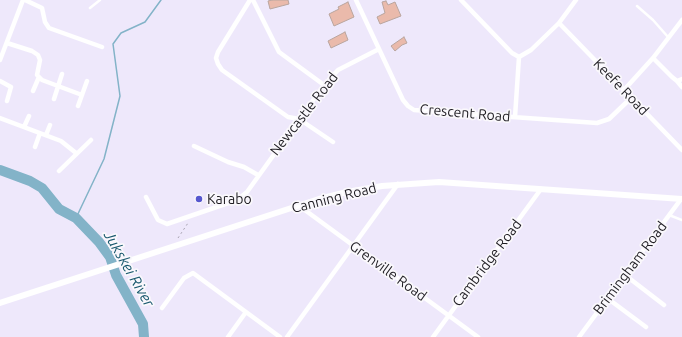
<!DOCTYPE html>
<html>
<head>
<meta charset="utf-8">
<style>
	body { margin:0 }
	canvas { display:block; background:#eee8fb }
</style>
</head>
<body>
<canvas width="682" height="337"></canvas>
<script>
const c = document.querySelector('canvas').getContext('2d');
c.lineJoin = 'round';
function poly(rows) {
  const path = new Path2D();
  for (const r of rows) {
    path.moveTo(r[0], r[1]);
    for (let i = 2; i < r.length; i += 2) path.lineTo(r[i], r[i + 1]);
  }
  return path;
}
function strokePath(path, color, width, dash) {
  c.strokeStyle = color;
  c.lineWidth = width;
  c.lineCap = dash ? 'butt' : 'round';
  c.setLineDash(dash || []);
  c.stroke(path);
}
function paint(path, color) {
  c.fillStyle = color;
  c.fill(path, 'evenodd');
}
function write(font, color, halo, rows, align = 'center') {
  c.font = font + ' Ubuntu,sans-serif';
  c.lineWidth = 3.5;
  c.setLineDash([]);
  c.textBaseline = 'middle';
  c.strokeStyle = halo;
  c.fillStyle = color;
  for (const [text, x, y, turn = 0] of rows) {
    c.save();
    c.translate(x, y);
    c.rotate((+turn || 0) * Math.PI / 180);
    c.textAlign = isNaN(turn) ? turn : align;
    if (halo) c.strokeText(text, 0, 0);
    c.fillText(text, 0, 0);
    c.restore();
  }
}
strokePath(poly([
	[76,218,104,159,120,96,113,44,121,33,145,22,161,0]
]), '#83b3c8', 1.5);
strokePath(poly([
	[0,170,30,181,42,188,59,209,76,218,99,242,110,257,116,275,143,324,144,337]
]), '#83b3c8', 10);
const building = poly([
	[272,0,288,0,289,4,270,9,268,1,272,0],
	[386,1,388,5,395,2,401,16,380,24,377,17,385,13,382,2,386,1],
	[348,2,354,17,334,26,329,14,339,9,338,7,348,2],
	[345,32,348,40,331,48,328,41,345,32],
	[404,37,407,43,402,45,395,51,391,46,404,37]
]);
paint(building, '#eabaab');
strokePath(building, '#b9a59e', 1);
strokePath(poly([
	[178,238,188,223]
]), '#a6a2b0', 1, [2, 3]);
strokePath(poly([
	[637,6,653,20,668,37],
	[90,8,100,0],
	[669,215,682,220]
]), '#fff', 2.5);
strokePath(poly([
	[25,0,42,8,45,22,49,28,102,47],
	[250,0,218,52,216,58,218,64,222,70,288,117,299,119,333,142],
	[253,0,279,52,324,85],
	[356,0,403,100,408,106,414,110,597,123,609,119,631,98],
	[461,0,512,53,519,57],
	[559,23,682,150],
	[7,43,32,51,38,55,40,60,37,75,42,80,82,95],
	[653,58,672,77,677,81,682,79],
	[0,60,23,0],
	[0,81,11,87,7,101],
	[677,81,682,87],
	[624,90,653,58,682,20],
	[33,91,39,77],
	[54,99,62,74],
	[78,106,87,81],
	[515,117,519,57,531,50,559,23,576,0],
	[0,118,61,141,76,153],
	[24,127,29,116],
	[46,135,50,125],
	[194,146,228,162,244,167,258,175],
	[35,147,40,133],
	[59,171,91,140],
	[146,197,158,220,167,224,237,200,247,192,324,85,338,70,379,49],
	[298,205,478,337],
	[625,275,664,305],
	[607,298,646,327],
	[162,308,184,278,193,273,280,337],
	[228,337,246,312],
	[287,337,398,184],
	[433,337,541,189],
	[579,337,681,199]
]), '#fff', 4.5);
strokePath(poly([
	[0,303,319,199,347,192,382,186,439,182,682,199]
]), '#fff', 6);
for (const [x, y, r, color] of [
	[199,199,4,"#5657cf"]
]) {
  const dot = new Path2D();
  dot.arc(x, y, r, 0, 2 * Math.PI);
  c.fillStyle = color;
  c.fill(dot);
  strokePath(dot, '#faf8fc', 1.5);
}
write('14px', '#1e1c22', '#faf8fc', [
	["Keefe Road",621,87,46],
	["Crescent Road",465,113,5],
	["Newcastle Road",304,114,-52],
	["Canning Road",334,198,-14],
	["Cambridge Road",487,263,-53],
	["Brimingham Road",630,268,-53],
	["Grenville Road",388,271,36]
]);
write('14px', '#1e1c22', '#faf8fc', [
	["Karabo",207,199]
], 'left');
write('italic 15px', '#19586e', '#faf8fc', [
	["Jukskei River",129,269,60]
]);
</script>
</body>
</html>
